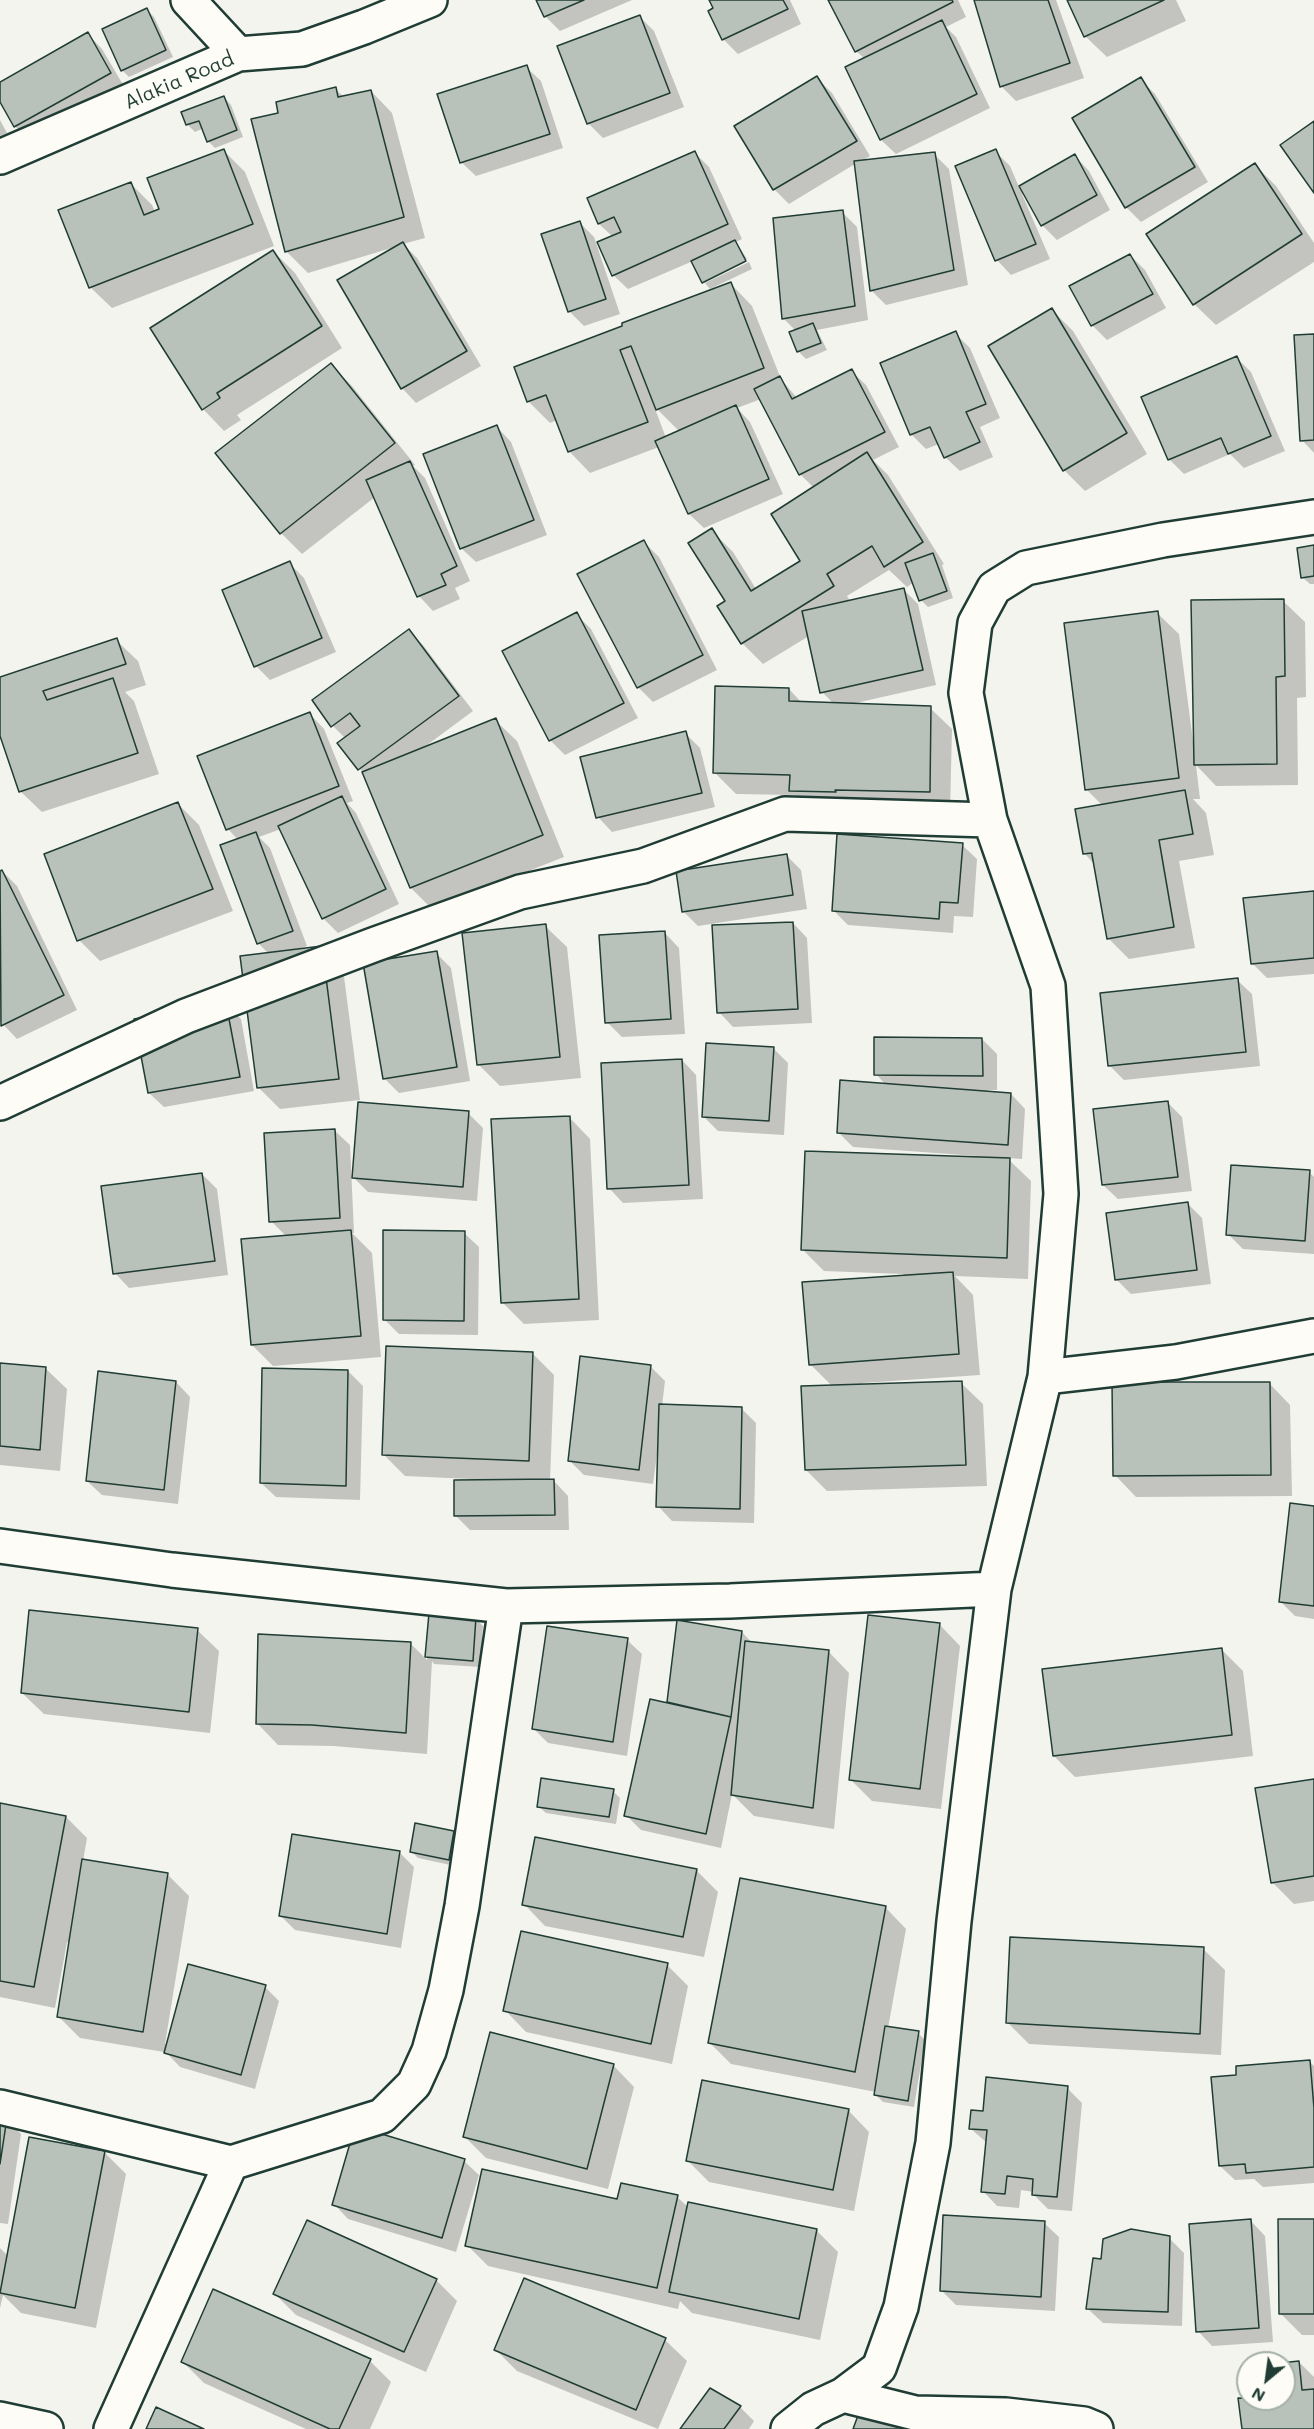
<!DOCTYPE html>
<html>
<head>
<meta charset="utf-8">
<style>
	body { margin:0 }
	#map { position:relative; width:1314px; height:2429px; overflow:hidden; background:#f4f4ef; font-family:Mali,sans-serif }
	canvas { display:block }
	.north { position:absolute; left:1236px; top:2351px; width:60px; height:60px; box-sizing:border-box; background:#fdfcf7; border:2px solid #a4b0a9; border-radius:50%; rotate:209deg; font-size:16px; font-weight:700; line-height:24px; text-align:center; color:#1f3d34 }
	.north::after { content:''; display:block; margin:auto; width:21px; height:27px; background:#1f3d34; clip-path:polygon(50% 0,100% 100%,50% 72%,0 100%) }
</style>
</head>
<body>
<div id="map">
<canvas width="1314" height="2429"></canvas>
<div class="north">N</div>
</div>
<script>
const c = document.querySelector('canvas').getContext('2d');
c.lineJoin = 'round';
function paint(path, color) {
  c.fillStyle = color;
  c.fill(path, 'evenodd');
}
function poly(rows) {
  const path = new Path2D();
  for (const r of rows) {
    path.moveTo(r[0], r[1]);
    for (let i = 2; i < r.length; i += 2) path.lineTo(r[i], r[i + 1]);
  }
  return path;
}
function strokePath(path, color, width, dash) {
  c.strokeStyle = color;
  c.lineWidth = width;
  c.lineCap = dash ? 'butt' : 'round';
  c.setLineDash(dash || []);
  c.stroke(path);
}
function write(font, color, halo, rows, align = 'center') {
  c.font = font + ' Mali,sans-serif';
  c.lineWidth = 4.5;
  c.setLineDash([]);
  c.textBaseline = 'middle';
  c.strokeStyle = halo;
  c.fillStyle = color;
  for (const [text, x, y, turn = 0] of rows) {
    c.save();
    c.translate(x, y);
    c.rotate((+turn || 0) * Math.PI / 180);
    c.textAlign = isNaN(turn) ? turn : align;
    if (halo) c.strokeText(text, 0, 0);
    c.fillText(text, 0, 0);
    c.restore();
  }
}
paint(poly([
	[538,0,632,0,560,31,545,16],
	[711,0,790,0,801,24,738,54,723,39,710,12,715,9],
	[830,0,958,0,966,17,946,27,956,37,990,108,896,154,881,140,865,59,856,51],
	[975,0,1056,0,1084,78,1016,101,1001,86],
	[1069,0,1176,0,1186,21,1107,57,1085,36],
	[147,10,154,17,173,57,129,77,122,70],
	[639,16,654,31,684,107,603,138,588,123],
	[88,34,102,49,125,88,30,141,15,126,0,99,0,83],
	[526,67,541,81,563,148,476,176,461,162],
	[817,78,832,93,870,156,860,162,934,154,949,169,968,285,886,305,871,290,855,164,789,204,774,189],
	[1140,79,1155,94,1208,182,1141,222,1126,207,1074,119],
	[335,89,344,97,371,91,392,113,425,238,403,244,417,258,481,366,416,403,402,388,395,247,308,273,286,251],
	[224,97,231,105,243,137,215,148,208,141,204,128,195,132,188,125,183,113],
	[0,120,7,133,0,136],
	[224,151,245,172,274,246,112,308,90,287,131,184,152,205,155,212,161,210],
	[995,151,1010,166,1019,187,1075,156,1089,171,1110,210,1057,240,1042,225,1024,193,1022,194,1050,259,1011,275,997,260],
	[695,153,709,167,742,239,736,242,747,259,704,280,704,283,693,261,628,289,613,275,613,237,599,224,589,199],
	[1255,165,1276,186,1314,243,1314,262,1216,325,1194,304],
	[842,212,857,227,868,320,817,330,827,350,806,359,799,352,791,333,796,331,784,319],
	[579,222,594,237,620,314,584,326,569,311],
	[273,251,295,273,342,348,237,415,241,420,224,431,203,409],
	[1130,255,1145,270,1166,308,1107,340,1092,325],
	[749,262,752,269,710,289,705,283],
	[731,284,752,306,781,379,797,398,851,371,866,385,899,447,873,460,888,475,944,564,942,565,953,598,928,607,921,600,914,582,907,587,889,570,847,596,850,601,903,589,918,604,936,685,851,704,930,708,952,729,950,813,812,812,795,795,736,794,715,773,789,689,802,703,834,704,822,692,809,636,763,664,742,643,727,602,711,530,733,552,756,589,802,561,814,488,800,474,761,399,737,408,750,422,783,494,704,528,689,514,659,447,590,473,569,451,557,420,550,423,528,401],
	[654,406,680,432,666,438],
	[1052,310,1073,331,1147,454,1085,491,1064,470],
	[955,333,970,348,1000,418,980,427,993,457,960,471,945,457,939,444,926,449,911,434],
	[1314,336,1314,453,1302,440],
	[1237,358,1251,372,1285,451,1244,468,1230,454,1184,474,1169,459],
	[330,364,352,386,415,465,413,466,425,478,470,581,455,588,460,599,433,611,419,596,375,497,302,554,281,533],
	[497,427,511,442,547,535,476,562,461,548],
	[644,542,659,557,717,670,653,702,638,687],
	[1314,547,1314,584,1310,584,1302,577],
	[289,563,304,578,336,652,270,680,256,666],
	[1283,601,1305,622,1306,697,1297,698,1298,785,1216,786,1196,765,1200,799,1193,799,1206,813,1214,855,1179,861,1195,948,1129,959,1108,938,1095,865,1085,854,1103,806,1086,789,1157,613,1179,634,1193,741,1195,741],
	[576,614,591,629,638,718,565,755,551,741,504,652],
	[409,631,423,645,473,711,423,748,495,720,517,741,564,857,432,909,411,888,364,774,339,743,346,739,333,726,314,701],
	[116,640,138,661,146,685,125,692,134,701,159,774,42,812,20,791,0,731,0,679],
	[310,714,324,729,353,801,347,803,356,813,399,904,338,933,323,918,281,829,259,837,270,848,307,946,296,950,343,969,360,1100,280,1109,259,1088,269,954,258,943,238,840,228,829],
	[685,733,700,748,715,807,612,832,598,817],
	[178,804,199,825,233,911,100,961,79,940],
	[962,845,977,859,973,917,954,916,953,933,848,925,833,910],
	[786,855,801,870,807,909,698,926,683,911],
	[2,871,17,886,77,1010,17,1039,0,1021,0,872],
	[1314,893,1314,974,1267,978,1252,963],
	[793,923,807,938,812,1023,733,1027,719,1012],
	[545,926,567,947,581,1078,500,1086,478,1064],
	[665,933,679,948,685,1034,622,1037,607,1022],
	[436,953,451,968,470,1081,399,1093,384,1078],
	[1237,980,1252,994,1260,1066,1124,1080,1109,1065],
	[226,1005,241,1019,254,1091,164,1107,149,1093],
	[982,1039,997,1054,997,1090,988,1090,988,1092,1011,1094,1025,1109,1022,1159,1007,1158,1031,1181,1028,1279,955,1276,973,1295,980,1375,863,1383,863,1386,961,1383,983,1404,987,1486,827,1491,806,1470,833,1387,810,1364,904,1274,824,1271,803,1250,977,1159,977,1156,853,1147,838,1132,886,1085,876,1074],
	[773,1048,788,1063,784,1135,718,1131,703,1116],
	[682,1060,696,1075,703,1199,623,1203,609,1188],
	[1167,1102,1182,1117,1192,1191,1118,1199,1103,1185],
	[468,1113,483,1128,477,1201,368,1192,353,1177],
	[569,1117,590,1139,599,1320,524,1324,502,1302],
	[335,1131,350,1145,354,1233,352,1233,372,1253,381,1357,273,1366,252,1345,287,1237,271,1221],
	[1309,1172,1314,1177,1314,1254,1243,1249,1228,1234],
	[202,1174,217,1189,228,1275,129,1288,115,1273],
	[1187,1203,1202,1218,1211,1284,1131,1294,1116,1279],
	[464,1233,479,1247,478,1335,399,1334,384,1319],
	[533,1354,554,1375,550,1481,554,1481,568,1496,569,1530,470,1530,455,1515,471,1479,405,1476,384,1455],
	[0,1364,45,1368,67,1389,60,1471,0,1465],
	[650,1366,665,1381,662,1406,741,1408,756,1423,754,1523,672,1521,658,1506,659,1454,657,1454,653,1484,584,1475,570,1461],
	[348,1371,363,1386,360,1500,276,1497,261,1483],
	[176,1382,190,1397,178,1504,102,1495,87,1481],
	[1269,1383,1290,1405,1292,1496,1136,1497,1115,1475],
	[1314,1507,1314,1619,1295,1616,1281,1602],
	[430,1614,475,1618,483,1626,480,1667,434,1664,432,1661,427,1754,334,1746,278,1745,257,1723,410,1643,427,1660],
	[679,1621,742,1632,753,1644,828,1651,849,1673,834,1829,754,1816,732,1794,721,1848,641,1830,626,1815,668,1704],
	[939,1624,960,1646,941,1809,872,1801,851,1780],
	[197,1630,219,1651,210,1733,44,1714,22,1693],
	[627,1640,642,1654,627,1756,548,1743,534,1729],
	[1222,1650,1243,1671,1253,1756,1075,1777,1054,1756],
	[1314,1781,1314,1901,1294,1904,1272,1882],
	[613,1791,620,1798,616,1824,546,1813,538,1806],
	[0,1805,66,1817,87,1838,83,1861,167,1874,189,1896,165,2044,265,1987,279,2001,255,2089,180,2067,164,2050,164,2052,80,2038,59,2017,70,1942,67,1942,55,2008,0,1997],
	[453,1832,460,1839,455,1866,418,1858,411,1851],
	[399,1852,414,1867,401,1948,295,1930,281,1916],
	[696,1870,718,1892,704,1957,545,1926,524,1904],
	[885,1907,906,1929,888,2028,918,2033,925,2040,914,2107,883,2102,876,2095,876,2092,731,2064,710,2043],
	[1203,1949,1225,1970,1221,2055,1029,2044,1008,2023],
	[667,1965,688,1986,672,2064,526,2032,505,2010],
	[1309,2061,1314,2066,1314,2183,1263,2187,1254,2179,1235,2180,1220,2166],
	[613,2065,634,2087,608,2189,486,2158,465,2137],
	[1067,2088,1082,2103,1072,2211,1048,2209,1033,2194,1034,2192,1021,2190,1019,2208,997,2206,983,2191,987,2143,970,2128,984,2113],
	[848,2110,869,2132,854,2211,709,2182,688,2161],
	[0,2118,6,2119,21,2134,8,2224,0,2223],
	[105,2153,126,2174,96,2328,21,2313,3,2295,0,2308,0,2248,7,2255],
	[464,2161,479,2175,456,2252,348,2219,334,2204],
	[677,2197,688,2207,817,2231,838,2252,820,2340,692,2313,680,2301,678,2309,488,2266,467,2245,618,2201],
	[1314,2220,1314,2335,1302,2335,1281,2314],
	[1251,2221,1265,2236,1273,2342,1212,2346,1198,2331],
	[1044,2223,1059,2237,1055,2311,956,2305,941,2290],
	[1169,2238,1184,2253,1182,2326,1103,2323,1088,2309],
	[436,2280,457,2301,426,2372,296,2315,275,2294],
	[525,2280,665,2340,687,2361,658,2429,517,2371,496,2350],
	[370,2361,391,2382,370,2429,306,2429,204,2383,183,2362],
	[1299,2362,1314,2377,1314,2429,1244,2429,1240,2399,1284,2399,1284,2364],
	[740,2407,754,2421,749,2429,682,2429]
]), '#0003');
const building = poly([
	[536,0,584,0,544,17,536,0],
	[709,0,783,0,788,9,722,40,708,11,713,8,709,0],
	[828,0,952,0,953,2,855,52,828,0],
	[974,0,1048,0,1070,63,1000,87,974,0],
	[1067,0,1164,0,1084,37,1067,0],
	[147,8,166,50,121,71,102,29,147,8],
	[640,15,670,93,587,124,557,46,640,15],
	[942,20,977,94,880,140,845,67,942,20],
	[88,32,111,73,14,127,0,102,0,82,88,32],
	[527,65,550,134,460,163,437,94,527,65],
	[817,76,857,141,773,190,734,126,817,76],
	[1141,77,1195,167,1125,208,1072,118,1141,77],
	[336,87,338,97,371,90,404,217,285,252,251,119,278,113,276,102,336,87],
	[224,96,237,130,207,142,199,121,186,125,181,112,224,96],
	[1314,121,1314,193,1280,145,1314,121],
	[224,149,253,224,89,288,58,210,131,182,144,215,159,209,147,178,224,149],
	[996,149,1036,244,995,261,955,166,996,149],
	[695,151,728,224,612,276,597,242,621,232,614,217,598,224,587,198,695,151],
	[935,152,954,270,870,291,854,161,935,152],
	[1075,154,1097,195,1041,226,1019,186,1075,154],
	[1255,163,1302,234,1193,305,1146,234,1255,163],
	[843,210,855,306,782,319,773,218,843,210],
	[580,221,606,299,568,312,541,234,580,221],
	[735,240,746,261,702,283,691,261,735,240],
	[403,242,467,351,401,389,337,280,403,242],
	[273,250,322,326,217,393,220,398,202,410,150,328,273,250],
	[1130,254,1153,294,1091,326,1069,286,1130,254],
	[731,282,764,368,656,410,631,346,620,350,648,422,568,452,546,395,527,402,514,367,622,326,622,323,731,282],
	[1052,308,1127,433,1063,471,988,346,1052,308],
	[813,323,821,343,797,352,789,332,813,323],
	[956,331,986,404,966,412,980,442,944,458,930,427,910,435,880,363,956,331],
	[1314,334,1314,440,1300,441,1294,335,1314,334],
	[1237,356,1271,436,1228,454,1221,438,1168,460,1141,397,1237,356],
	[331,363,395,443,280,534,215,453,331,363],
	[852,369,885,432,799,475,754,389,780,376,792,399,852,369],
	[736,405,769,479,688,514,655,441,736,405],
	[497,425,534,520,460,549,423,454,497,425],
	[867,452,923,542,884,567,872,546,827,574,834,586,741,644,717,606,725,601,688,543,712,528,751,591,800,561,771,514,867,452],
	[410,461,457,566,441,574,446,585,417,597,366,480,410,461],
	[644,540,703,655,637,688,577,574,644,540],
	[1314,545,1314,576,1301,578,1297,548,1314,545],
	[933,553,947,591,919,601,905,563,933,553],
	[290,561,322,638,254,667,222,590,290,561],
	[904,588,923,670,820,693,802,611,904,588],
	[1284,599,1285,676,1276,677,1277,764,1194,765,1191,600,1284,599],
	[1158,611,1179,778,1085,790,1064,623,1158,611],
	[577,612,624,703,549,741,502,651,577,612],
	[409,629,459,696,358,770,337,743,360,726,350,713,331,727,312,700,409,629],
	[117,638,126,664,43,691,47,700,113,678,138,753,19,792,0,736,0,677,117,638],
	[715,686,789,688,789,701,931,706,930,792,835,790,836,792,789,791,790,775,713,773,715,686],
	[310,712,339,786,226,830,197,756,310,712],
	[496,718,543,835,410,888,362,772,496,718],
	[686,731,702,793,596,818,580,757,686,731],
	[1185,790,1193,834,1159,840,1174,927,1107,939,1092,855,1092,853,1083,854,1075,809,1185,790],
	[342,796,386,889,322,919,278,826,342,796],
	[178,802,213,889,77,941,44,854,178,802],
	[256,832,293,931,257,944,220,845,256,832],
	[837,834,963,843,958,903,940,902,939,919,832,911,837,834],
	[787,854,793,895,682,912,676,871,787,854],
	[2,870,64,995,1,1026,0,871,2,870],
	[1314,891,1314,958,1251,964,1243,898,1314,891],
	[793,922,798,1009,717,1013,712,925,793,922],
	[546,924,560,1057,477,1065,462,933,546,924],
	[665,931,671,1019,605,1023,599,935,665,931],
	[322,946,339,1079,257,1088,240,956,322,946],
	[437,951,457,1067,383,1079,363,963,437,951],
	[1238,978,1246,1052,1108,1066,1100,993,1238,978],
	[226,1003,240,1077,148,1093,134,1019,226,1003],
	[874,1037,982,1038,983,1076,874,1075,874,1037],
	[706,1043,774,1047,769,1121,702,1117,706,1043],
	[682,1059,689,1185,607,1189,601,1063,682,1059],
	[840,1080,1011,1093,1008,1145,837,1133,840,1080],
	[1168,1101,1178,1177,1102,1185,1093,1109,1168,1101],
	[358,1102,469,1111,463,1187,352,1178,358,1102],
	[570,1116,579,1299,501,1303,491,1119,570,1116],
	[335,1129,340,1218,269,1222,264,1133,335,1129],
	[805,1151,1010,1158,1007,1258,801,1250,805,1151],
	[1231,1165,1310,1170,1305,1241,1226,1235,1231,1165],
	[202,1173,215,1261,113,1274,101,1186,202,1173],
	[1188,1202,1197,1270,1115,1280,1106,1213,1188,1202],
	[351,1230,361,1336,251,1345,241,1239,351,1230],
	[383,1230,465,1231,464,1321,383,1320,383,1230],
	[953,1272,959,1354,809,1365,802,1282,953,1272],
	[386,1346,533,1352,529,1461,382,1455,386,1346],
	[580,1356,651,1365,639,1470,568,1461,580,1356],
	[0,1363,46,1367,40,1450,0,1446,0,1363],
	[262,1368,348,1370,346,1486,260,1483,262,1368],
	[98,1371,176,1381,164,1490,86,1481,98,1371],
	[962,1381,966,1465,805,1470,801,1386,962,1381],
	[1112,1382,1270,1382,1271,1475,1113,1476,1112,1382],
	[659,1404,742,1407,740,1509,656,1507,659,1404],
	[554,1479,555,1515,454,1516,454,1480,554,1479],
	[1290,1503,1314,1506,1314,1606,1279,1602,1290,1503],
	[29,1610,198,1628,189,1712,21,1693,29,1610],
	[429,1613,476,1617,473,1661,425,1657,429,1613],
	[868,1615,940,1623,920,1789,849,1780,868,1615],
	[677,1620,742,1631,731,1717,667,1702,677,1620],
	[547,1626,628,1638,613,1742,532,1729,547,1626],
	[258,1634,411,1642,406,1733,312,1725,256,1724,258,1634],
	[745,1641,829,1650,813,1808,731,1795,745,1641],
	[1222,1648,1232,1735,1053,1756,1042,1669,1222,1648],
	[650,1699,731,1717,706,1834,624,1816,650,1699],
	[541,1778,614,1789,609,1817,537,1807,541,1778],
	[1314,1779,1314,1876,1271,1883,1255,1788,1314,1779],
	[0,1803,66,1816,34,1987,0,1981,0,1803],
	[415,1823,454,1831,449,1860,410,1852,415,1823],
	[292,1834,400,1851,387,1934,279,1916,292,1834],
	[535,1837,697,1869,683,1937,522,1905,535,1837],
	[82,1859,168,1873,143,2032,57,2017,82,1859],
	[740,1878,886,1906,855,2072,708,2043,740,1878],
	[521,1931,668,1963,651,2044,503,2011,521,1931],
	[1010,1937,1204,1947,1200,2034,1006,2023,1010,1937],
	[188,1964,266,1985,241,2075,164,2053,188,1964],
	[885,2026,919,2031,908,2101,874,2095,885,2026],
	[490,2032,614,2064,587,2169,463,2137,490,2032],
	[1310,2060,1314,2108,1314,2167,1246,2173,1245,2164,1219,2166,1211,2077,1236,2075,1236,2066,1310,2060],
	[986,2077,1068,2086,1057,2197,1032,2195,1033,2179,1007,2176,1005,2194,981,2192,987,2130,969,2129,971,2110,983,2111,986,2077],
	[702,2080,849,2109,833,2190,686,2161,702,2080],
	[0,2117,7,2118,0,2164,0,2117],
	[355,2126,465,2159,442,2238,332,2205,355,2126],
	[29,2137,105,2151,75,2308,0,2293,29,2137],
	[482,2169,617,2199,621,2183,678,2195,657,2288,465,2246,482,2169],
	[688,2202,817,2229,799,2319,669,2292,688,2202],
	[943,2215,1045,2221,1041,2297,940,2291,943,2215],
	[1251,2219,1259,2328,1196,2332,1189,2224,1251,2219],
	[1278,2219,1314,2219,1314,2314,1279,2314,1278,2219],
	[307,2220,437,2279,404,2352,273,2294,307,2220],
	[1131,2229,1170,2236,1168,2312,1086,2309,1093,2258,1101,2259,1103,2239,1131,2229],
	[524,2278,666,2338,636,2410,494,2350,524,2278],
	[213,2289,371,2359,339,2429,330,2429,181,2362,213,2289],
	[1299,2361,1302,2390,1314,2389,1314,2429,1242,2429,1238,2398,1284,2399,1284,2363,1280,2363,1299,2361],
	[710,2388,741,2406,724,2429,680,2429,710,2388],
	[156,2407,204,2429,146,2429,156,2407],
	[860,2410,911,2429,853,2429,860,2410]
]);
paint(building, '#b9c1bb');
strokePath(building, '#1f3d34', 1.5);
const street = poly([
	[188,0,238,54],
	[0,1103,186,1016,373,945,520,892,643,866,785,814,990,820],
	[1045,1377,1176,1362,1314,1336],
	[0,1546,172,1570,506,1606,730,1601,994,1589],
	[0,2107,231,2163],
	[843,2395,915,2413,1006,2415,1084,2424,1096,2429],
	[0,2419,46,2429],
	[111,2429,231,2163,382,2116,414,2084,429,2051,446,1990,462,1906,506,1606],
	[788,2429,813,2409,843,2395,879,2368,901,2307,933,2143,954,1921,994,1589,1045,1377,1061,1194,1048,986,990,820,966,693,975,623,994,588,1026,568,1163,540,1314,517]
]);
const secondary = poly([
	[0,157,238,54,302,49,364,27,430,0]
]);
strokePath(street, '#1f3d34', 38);
strokePath(secondary, '#1f3d34', 38);
strokePath(street, '#fdfcf7', 33);
strokePath(secondary, '#fdfcf7', 33);
write('20px', '#1f3d34', '#fdfcf7', [
	["Alakia Road",179,81,-23]
]);
</script>
</body>
</html>
